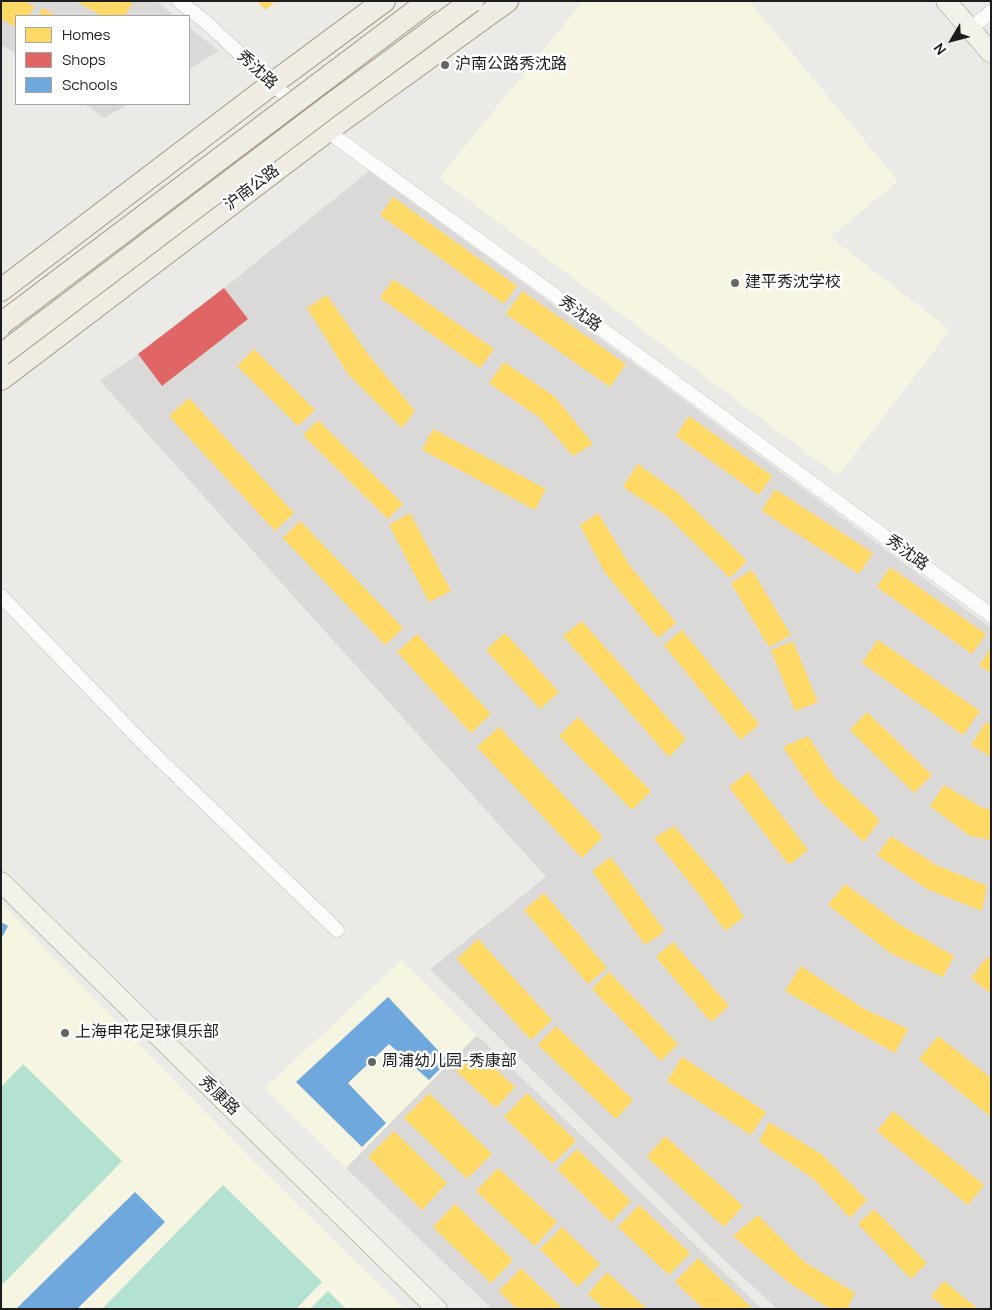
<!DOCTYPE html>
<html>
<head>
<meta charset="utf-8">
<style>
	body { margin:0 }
	#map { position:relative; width:992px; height:1310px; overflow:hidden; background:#eceae6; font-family:Manrope,sans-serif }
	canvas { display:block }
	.frame { position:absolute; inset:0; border:2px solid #1d1d1d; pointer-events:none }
	.legend { position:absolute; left:15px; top:15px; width:175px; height:90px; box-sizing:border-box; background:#fff; border:1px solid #a5a5a5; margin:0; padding:6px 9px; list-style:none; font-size:15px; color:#1d1d1d }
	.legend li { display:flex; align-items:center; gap:10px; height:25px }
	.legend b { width:25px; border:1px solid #a5a5a5 }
	.north { position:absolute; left:927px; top:15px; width:50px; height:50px; -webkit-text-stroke:4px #fff; paint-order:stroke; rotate:233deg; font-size:14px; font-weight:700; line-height:20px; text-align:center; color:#1d1d1d }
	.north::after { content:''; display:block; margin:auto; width:18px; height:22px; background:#1d1d1d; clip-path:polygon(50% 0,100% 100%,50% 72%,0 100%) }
</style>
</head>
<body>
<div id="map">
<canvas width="992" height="1310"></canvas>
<div class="frame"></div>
<ul class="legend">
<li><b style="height:14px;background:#ffd966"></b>Homes</li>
<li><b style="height:14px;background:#e06666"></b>Shops</li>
<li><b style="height:14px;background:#6fa8dc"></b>Schools</li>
</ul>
<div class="north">N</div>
</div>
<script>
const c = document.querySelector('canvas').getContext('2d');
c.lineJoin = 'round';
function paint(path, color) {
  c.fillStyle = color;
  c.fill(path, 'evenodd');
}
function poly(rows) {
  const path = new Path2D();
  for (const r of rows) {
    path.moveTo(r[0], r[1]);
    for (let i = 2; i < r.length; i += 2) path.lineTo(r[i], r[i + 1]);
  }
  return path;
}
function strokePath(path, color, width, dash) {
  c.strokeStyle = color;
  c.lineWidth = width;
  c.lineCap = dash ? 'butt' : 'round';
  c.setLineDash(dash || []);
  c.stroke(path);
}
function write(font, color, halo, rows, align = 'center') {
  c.font = font + ' Manrope,"Noto Sans SC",sans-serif';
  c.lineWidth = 5;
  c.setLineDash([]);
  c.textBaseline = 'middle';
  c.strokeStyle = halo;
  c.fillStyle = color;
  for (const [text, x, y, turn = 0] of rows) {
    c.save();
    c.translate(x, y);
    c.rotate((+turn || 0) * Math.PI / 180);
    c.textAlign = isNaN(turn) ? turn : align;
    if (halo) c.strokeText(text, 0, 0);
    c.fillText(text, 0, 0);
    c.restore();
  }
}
paint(poly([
	[1,1,156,1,175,16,16,16,16,54,5,46,1,49],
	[189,27,219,51,189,69],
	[85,104,129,104,104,118],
	[369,171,658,381,991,628,991,1309,777,1309,719,1255,430,969,546,877,100,381,138,354,224,288],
	[477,1035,762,1309,492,1309,346,1168]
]), '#dbd9d7');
paint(poly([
	[583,1,749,1,898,181,830,237,950,330,838,476,439,178],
	[1,903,255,1163,404,1309,1,1309],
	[402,960,477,1035,346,1168,265,1088]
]), '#f5f5e1');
paint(poly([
	[23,1064,122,1161,1,1286,1,1087],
	[223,1185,322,1282,296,1309,102,1309],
	[328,1291,346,1309,310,1309]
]), '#b3e2d1');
paint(poly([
	[1,1,25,1,34,7,29,16,16,16,16,27,1,19],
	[76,1,133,1,125,16,102,16],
	[257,1,276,1,265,10],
	[43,8,57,16,38,16],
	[393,197,517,286,504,304,380,215],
	[393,279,494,349,480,368,380,298],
	[522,291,626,364,610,387,506,314],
	[327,295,367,353,415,411,402,428,348,374,307,308],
	[254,349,315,410,298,426,237,366],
	[504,362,555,397,593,444,573,456,540,418,489,383],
	[189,398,294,513,275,531,169,416],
	[689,416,772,476,759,495,676,436],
	[318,420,403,504,388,519,303,435],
	[433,429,546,489,535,510,422,450],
	[638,464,678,493,747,561,730,578,667,516,623,487],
	[775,489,873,553,859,574,762,511],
	[410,513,451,591,429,602,389,525],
	[598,513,630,566,676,623,658,638,604,571,580,525],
	[300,521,403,628,385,645,283,538],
	[890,567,986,634,972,654,877,587],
	[752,570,791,635,769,647,731,583],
	[582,621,686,739,669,757,563,636],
	[682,630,759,724,741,740,664,645],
	[505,633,559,692,540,709,486,650],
	[417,634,491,714,471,733,397,652],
	[878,640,980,711,963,735,862,663],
	[793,641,818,702,795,711,771,650],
	[991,648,991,673,979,665],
	[867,712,932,775,914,793,850,730],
	[578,717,651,791,632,810,559,736],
	[986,722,991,725,991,757,971,745],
	[499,727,603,837,582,858,477,747],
	[808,736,835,778,880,820,864,842,819,800,783,747],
	[748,772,808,850,789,865,729,787],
	[944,785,981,807,991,810,991,840,970,836,930,806],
	[674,826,723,884,744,917,725,931,702,898,654,838],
	[891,836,936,865,987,886,982,911,927,889,877,855],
	[611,857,665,931,645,945,592,871],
	[845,884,902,926,954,956,943,977,890,953,828,905],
	[544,893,607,968,588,984,524,910],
	[478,939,552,1020,531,1040,457,959],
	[673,942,729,1006,711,1022,656,957],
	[987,957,991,960,991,994,971,978],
	[801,966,864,1009,908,1029,895,1053,785,991],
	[609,972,678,1044,661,1061,592,989],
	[556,1026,633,1100,616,1119,538,1045],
	[938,1036,991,1078,991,1117,919,1059],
	[476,1051,515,1087,496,1108,456,1071],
	[682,1057,766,1112,751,1135,667,1081],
	[429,1093,492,1154,467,1179,404,1118],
	[527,1093,576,1141,553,1164,504,1117],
	[893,1111,984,1185,968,1205,877,1131],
	[769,1122,821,1154,867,1200,850,1218,814,1179,759,1142],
	[394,1131,447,1183,422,1210,368,1157],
	[665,1136,743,1206,724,1227,647,1157],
	[577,1149,631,1201,611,1222,557,1169],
	[498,1168,557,1222,535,1246,476,1191],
	[455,1204,513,1260,491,1283,433,1227],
	[639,1205,690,1253,669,1275,618,1227],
	[874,1209,927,1263,911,1279,858,1224],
	[758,1215,803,1261,855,1293,847,1309,830,1309,791,1284,733,1236],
	[562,1227,600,1264,578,1287,540,1249],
	[698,1258,751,1307,749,1309,704,1309,675,1282],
	[521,1268,563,1309,517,1309,499,1291],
	[607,1272,647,1309,604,1309,588,1294],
	[944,1281,978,1309,947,1309,931,1296]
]), '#ffd966');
paint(poly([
	[224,288,248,319,162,386,138,354]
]), '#e06666');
paint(poly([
	[1,922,8,926,1,939],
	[388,997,448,1061,429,1080,389,1044,348,1083,386,1123,362,1147,296,1082],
	[135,1192,165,1222,77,1309,16,1309]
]), '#6fa8dc');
const street = poly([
	[179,1,207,23,272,84,327,131,661,372,991,615],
	[970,29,991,12],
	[1,596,145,745,337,930]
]);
const secondary = poly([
	[946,1,991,53],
	[1,882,437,1309]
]);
const primary = poly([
	[1,290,272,84,384,1],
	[1,379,327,131,507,1]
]);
strokePath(street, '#c4c4c2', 15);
strokePath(secondary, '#92947f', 21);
strokePath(primary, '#a19984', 24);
strokePath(street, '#fcfcfb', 14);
strokePath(secondary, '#f2f2ea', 20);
strokePath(primary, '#efece4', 22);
const primaryBridge = poly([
	[1,324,429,1],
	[1,355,328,107,472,1]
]);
strokePath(primaryBridge, '#a19984', 24, []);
strokePath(primaryBridge, '#efece4', 22);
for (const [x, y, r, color] of [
	[445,65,5,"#656563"],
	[735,283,5,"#656563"],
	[65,1033,5,"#656563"],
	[372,1062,5,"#656563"]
]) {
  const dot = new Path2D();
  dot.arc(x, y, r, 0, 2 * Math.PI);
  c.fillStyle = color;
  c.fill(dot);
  strokePath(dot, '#fff', 2);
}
write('16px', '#1d1d1d', '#fff', [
	["沪南公路秀沈路",455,65],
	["建平秀沈学校",745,283],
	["上海申花足球俱乐部",75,1033],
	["周浦幼儿园-秀康部",382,1062]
], 'left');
write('16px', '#1d1d1d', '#fff', [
	["秀沈路",257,70,43],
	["沪南公路",252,188,-37],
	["秀沈路",580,314,36],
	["秀沈路",907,553,36],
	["秀康路",219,1096,44]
]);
</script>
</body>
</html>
